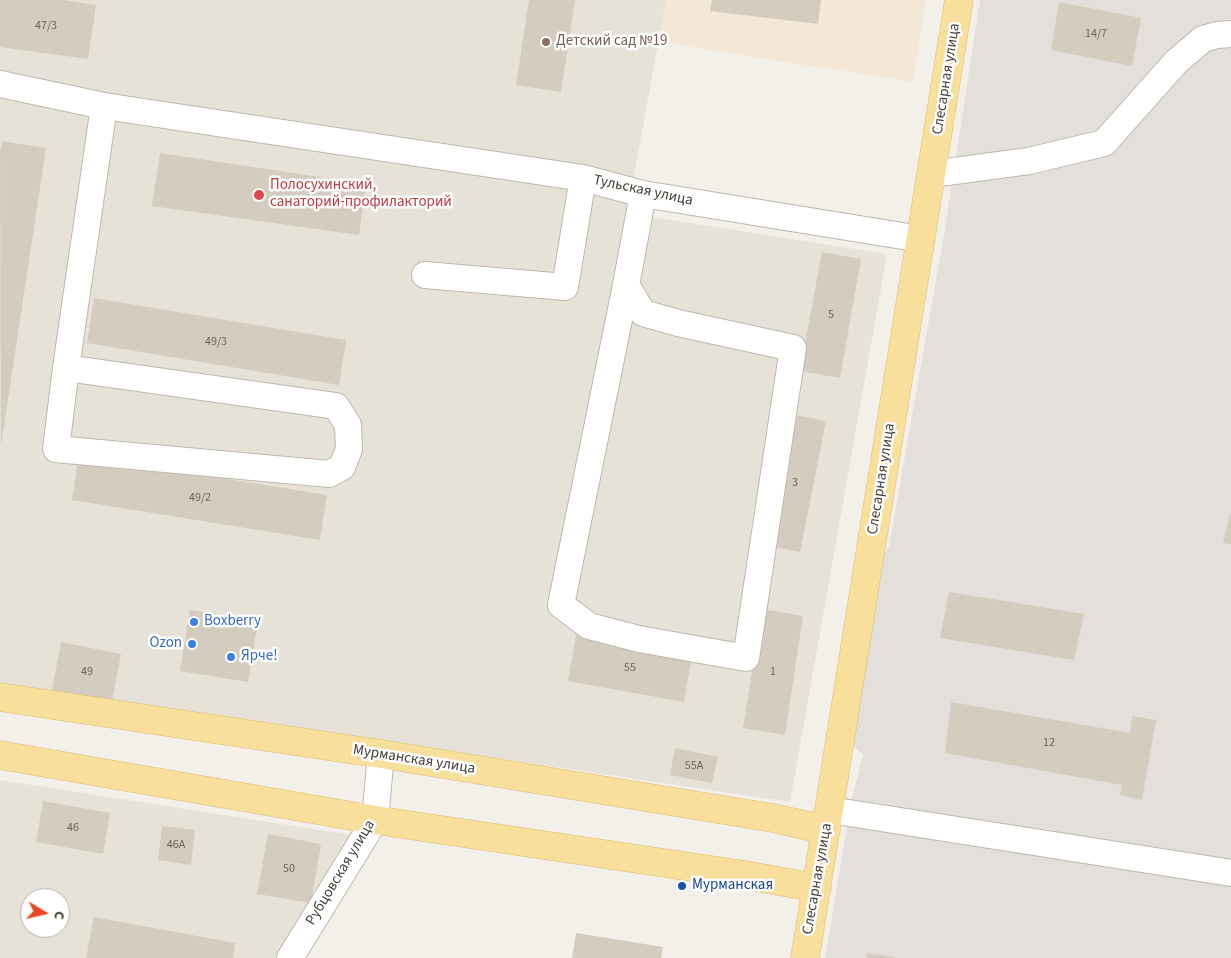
<!DOCTYPE html>
<html>
<head>
<meta charset="utf-8">
<style>
	body { margin:0 }
	#map { position:relative; width:1231px; height:958px; overflow:hidden; background:#f3f0e9; font-family:"Source Sans 3",sans-serif }
	canvas { display:block }
	.north { position:absolute; left:20px; top:888px; width:50px; height:50px; box-sizing:border-box; background:#fff; border:1px solid #b5b3af; border-radius:50%; rotate:99deg; font-size:14px; font-weight:700; line-height:20px; text-align:center; color:#464137 }
	.north::after { content:''; display:block; margin:auto; width:18px; height:22px; background:#ee4525; clip-path:polygon(50% 0,100% 100%,50% 72%,0 100%) }
</style>
</head>
<body>
<div id="map">
<canvas width="1231" height="958"></canvas>
<div class="north">С</div>
</div>
<script>
const c = document.querySelector('canvas').getContext('2d');
c.lineJoin = 'round';
function paint(path, color) {
  c.fillStyle = color;
  c.fill(path, 'evenodd');
}
function poly(rows) {
  const path = new Path2D();
  for (const r of rows) {
    path.moveTo(r[0], r[1]);
    for (let i = 2; i < r.length; i += 2) path.lineTo(r[i], r[i + 1]);
  }
  return path;
}
function strokePath(path, color, width, dash) {
  c.strokeStyle = color;
  c.lineWidth = width;
  c.lineCap = dash ? 'butt' : 'round';
  c.setLineDash(dash || []);
  c.stroke(path);
}
function write(font, color, halo, rows, align = 'center') {
  c.font = font + ' "Source Sans 3",sans-serif';
  c.lineWidth = 5;
  c.setLineDash([]);
  c.textBaseline = 'middle';
  c.strokeStyle = halo;
  c.fillStyle = color;
  for (const [text, x, y, turn = 0] of rows) {
    c.save();
    c.translate(x, y);
    c.rotate((+turn || 0) * Math.PI / 180);
    c.textAlign = isNaN(turn) ? turn : align;
    if (halo) c.strokeText(text, 0, 0);
    c.fillText(text, 0, 0);
    c.restore();
  }
}
paint(poly([
	[0,0,666,0,627,213,887,254,790,802,0,684],
	[0,780,377,839,296,958,0,958],
	[30,898,60,898,60,928,30,928]
]), '#e7e2d7');
paint(poly([
	[666,0,926,0,913,82,659,42]
]), '#f4e7d5');
paint(poly([
	[980,0,1231,0,1231,958,825,958,852,798,863,755,845,739,868,572,889,547,944,235]
]), '#e3dfda');
paint(poly([
	[0,0,63,0,96,5,88,59,0,47],
	[529,0,575,0,561,92,516,85],
	[712,0,821,0,818,24,710,11],
	[1059,2,1141,18,1132,66,1051,50],
	[2,141,46,148,1,446,0,152],
	[160,153,366,184,359,235,152,206],
	[822,252,861,259,840,378,800,371],
	[94,298,346,340,339,385,87,343],
	[791,414,826,421,800,552,765,545],
	[79,455,327,495,320,540,72,500],
	[1230,513,1231,513,1231,544,1223,543],
	[949,592,1084,614,1074,660,940,638],
	[762,609,803,616,785,735,743,728],
	[190,610,258,621,248,682,180,671],
	[576,635,692,655,684,702,568,681],
	[61,642,121,654,112,701,52,690],
	[951,702,1130,733,1132,716,1156,720,1142,800,1120,795,1122,785,945,753],
	[675,748,718,757,712,783,670,775],
	[43,801,110,813,103,854,36,842],
	[162,826,195,830,191,865,158,860],
	[268,834,321,844,311,903,257,894],
	[94,917,235,943,233,958,86,958],
	[576,933,663,947,661,958,572,958],
	[867,953,894,957,894,958,866,958]
]), '#d4ccbe');
const minor = poly([
	[0,84,104,106,583,178,643,194,921,239],
	[932,174,1029,161,1104,143,1176,62,1203,39,1217,35,1231,34],
	[425,275,565,287,583,178],
	[626,285,561,605,589,626,639,639,746,658,793,348,678,323,643,313,626,285,643,194],
	[66,368,336,406,348,425,349,449,342,467,329,474,56,449,66,368,104,106],
	[830,810,1231,873],
	[290,958,375,820,381,754]
]);
const major = poly([
	[0,697,381,754,773,818,826,830],
	[0,755,375,820,745,875,817,888],
	[805,958,959,0]
]);
strokePath(minor, '#beb8ab', 28);
strokePath(major, '#ddbd6c', 29);
strokePath(minor, '#fff', 26);
strokePath(major, '#f9df9c', 28);
for (const [x, y, r, color] of [
	[546,42,5,"#8d6e63"],
	[259,195,6,"#e0444e"],
	[194,622,5,"#3f7fe0"],
	[192,644,5,"#3f7fe0"],
	[231,657,5,"#3f7fe0"],
	[682,886,5,"#1a4fb4"]
]) {
  const dot = new Path2D();
  dot.arc(x, y, r, 0, 2 * Math.PI);
  c.fillStyle = color;
  c.fill(dot);
  strokePath(dot, '#fff', 2);
}
write('12px', '#6a6459', null, [
	["47/3",46,26],
	["14/7",1096,34],
	["5",831,315],
	["49/3",216,342],
	["3",795,483],
	["49/2",200,498],
	["55",630,668],
	["49",87,672],
	["1",773,672],
	["12",1049,743],
	["55А",694,766],
	["46",73,828],
	["46А",176,845],
	["50",289,869]
]);
write('15px', '#785e54', '#fff', [
	["Детский сад №19",556,42]
], 'left');
write('15px', '#464137', '#fff', [
	["Слесарная улица",947,79,-81],
	["Тульская улица",643,191,12],
	["Слесарная улица",882,479,-81],
	["Мурманская улица",414,760,9],
	["Рубцовская улица",341,873,-59],
	["Слесарная улица",818,879,-80]
]);
write('15px', '#be3a42', '#fff', [
	["Полосухинский,",270,186],
	["санаторий-профилакторий",270,203]
], 'left');
write('15px', '#366cbe', '#fff', [
	["Boxberry",204,622],
	["Ozon",182,644,"right"],
	["Ярче!",241,657]
], 'left');
write('15px', '#164399', '#fff', [
	["Мурманская",692,886]
], 'left');
</script>
</body>
</html>
